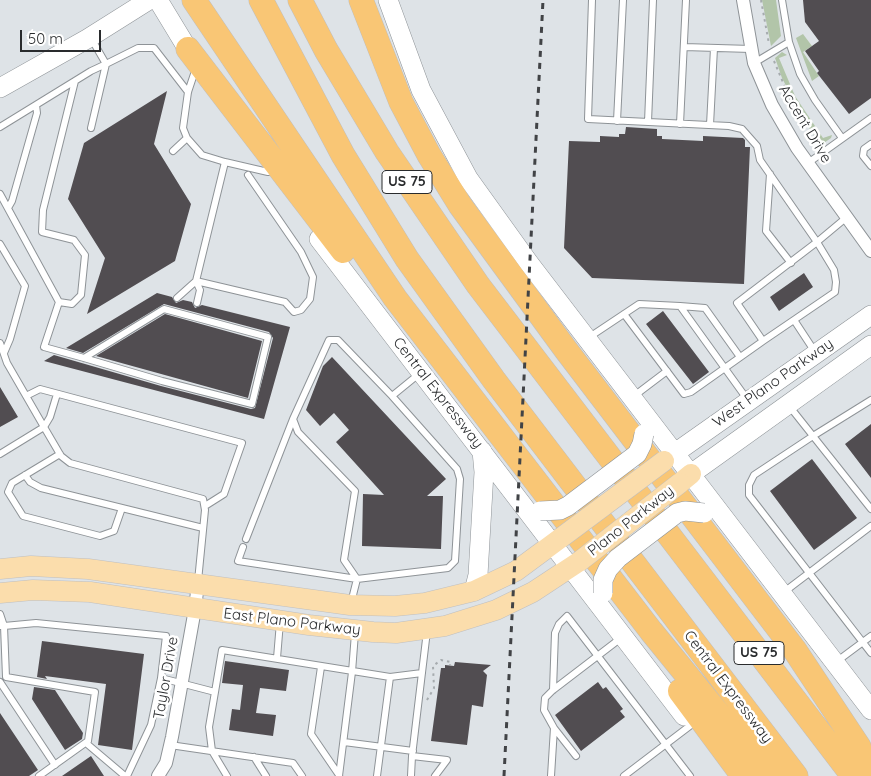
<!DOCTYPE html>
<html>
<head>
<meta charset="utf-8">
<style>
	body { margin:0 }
	#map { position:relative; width:871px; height:776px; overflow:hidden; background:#dee3e7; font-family:Quicksand,sans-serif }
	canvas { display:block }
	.scale { position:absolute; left:20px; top:30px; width:81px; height:22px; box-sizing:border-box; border:2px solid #292b2d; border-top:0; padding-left:6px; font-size:15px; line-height:18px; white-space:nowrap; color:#292b2d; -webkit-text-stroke:4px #fff; paint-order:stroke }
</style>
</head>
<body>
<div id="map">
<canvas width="871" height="776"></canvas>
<div class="scale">50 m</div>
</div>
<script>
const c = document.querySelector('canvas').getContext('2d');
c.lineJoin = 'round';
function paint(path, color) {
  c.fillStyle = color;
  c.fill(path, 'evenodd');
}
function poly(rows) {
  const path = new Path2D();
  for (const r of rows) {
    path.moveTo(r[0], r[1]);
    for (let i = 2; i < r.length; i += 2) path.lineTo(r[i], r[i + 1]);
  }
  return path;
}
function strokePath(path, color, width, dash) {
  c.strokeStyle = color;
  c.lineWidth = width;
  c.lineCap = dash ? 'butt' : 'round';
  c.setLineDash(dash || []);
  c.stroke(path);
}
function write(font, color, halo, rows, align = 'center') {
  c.font = font + ' Quicksand,sans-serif';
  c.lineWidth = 5;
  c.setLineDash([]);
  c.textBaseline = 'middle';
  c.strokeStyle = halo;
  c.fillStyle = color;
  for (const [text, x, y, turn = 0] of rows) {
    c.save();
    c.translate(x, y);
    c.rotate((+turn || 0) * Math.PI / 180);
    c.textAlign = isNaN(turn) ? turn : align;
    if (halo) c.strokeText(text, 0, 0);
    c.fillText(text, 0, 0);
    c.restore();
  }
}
paint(poly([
	[762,0,776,0,781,36,771,46],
	[803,34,812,46,803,52,819,76,812,81,796,38],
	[782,52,787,55,779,58,795,96,823,138,832,135,831,138,821,145,803,119,782,78,775,58]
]), '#b2c5a9');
paint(poly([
	[803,0,871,0,871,98,849,114,817,73,819,71,805,51,819,41,805,22],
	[167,91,154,144,191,204,175,261,87,314,105,258,68,199,84,143],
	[626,127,657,129,657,136,662,136,662,139,703,141,703,136,743,138,745,140,745,147,750,147,744,284,592,278,564,248,569,141,600,142,600,136,619,137,619,134,625,134],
	[804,273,813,287,779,311,770,297],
	[157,293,172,297,176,303,183,300,192,302,195,308,202,305,290,327,264,419,44,361,54,355,161,386,251,409,255,408,273,338,269,332,164,304,83,353,66,348],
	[663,311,709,372,693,384,646,324],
	[165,314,262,341,248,398,96,356],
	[332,357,446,479,427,496,443,496,441,549,362,546,363,494,384,495,336,442,349,430,334,413,320,426,306,410,323,366],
	[0,387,18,417,0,427],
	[871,424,871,478,845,444],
	[812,459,857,518,814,550,770,491],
	[42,641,144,654,132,750,98,745,106,684,45,676,47,679,37,677],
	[225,661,289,670,286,691,260,688,256,713,276,715,273,736,229,730,232,709,240,710,243,685,222,683],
	[455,662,491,665,483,671,487,675,483,707,472,705,467,745,431,741,441,668,445,668,445,665,454,666],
	[598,682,603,689,606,687,623,709,620,711,625,717,581,751,555,715],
	[34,687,55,690,83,733,82,739,65,750,32,699],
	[0,713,38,770,29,776,0,776],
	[91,756,104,776,62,776]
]), '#514d51');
const lane = poly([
	[592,0,588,119,729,126,742,129,757,146,760,160,817,242,834,270,836,282,835,292,763,341,737,303,817,242,847,217],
	[782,0,789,42,800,74,815,100,842,138],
	[684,47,751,49],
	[754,63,789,42],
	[196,68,188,92,183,128,187,138,202,155,225,162,268,172],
	[617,121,623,0],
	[648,122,653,0],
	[680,124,686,0],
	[710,125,714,48],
	[0,127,91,71,106,64,91,38],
	[91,128,106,64,138,48,154,48,188,92],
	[871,144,864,149,863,156,871,166],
	[173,151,187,138],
	[225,162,196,281,285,302,294,312,301,310,310,299,313,277,301,252,248,175],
	[808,163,871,118],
	[770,174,766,231,791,263],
	[0,194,59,302,72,304,81,295,85,255,74,240,42,232,43,210,75,81],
	[8,208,12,201,37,113,36,105],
	[0,244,25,286,10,339,4,353],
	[177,298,196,281,200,290,197,303],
	[59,302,44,347,84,358,162,381,252,404,268,337,164,309,84,358],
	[680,306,705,308,740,357],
	[624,314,684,394,691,392,763,341],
	[794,320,815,352],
	[588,338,639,304,680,306,747,399],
	[0,343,7,363,44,427,61,456,70,463,203,499,205,510,198,581],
	[26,396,40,389,242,443,224,494,205,506],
	[634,396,667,371],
	[790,407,813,436,871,400],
	[0,454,44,427,50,417,57,394],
	[60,454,12,483,8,492,23,516,100,536,114,531,122,508],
	[25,475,30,482,41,488,203,528],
	[871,509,813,436,754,475,749,485,749,495,871,653],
	[246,539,293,419],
	[243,547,238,561,357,579,448,568,455,561,460,479,457,469,392,396],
	[784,592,871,526],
	[351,603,357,579,344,560,355,491,298,432,293,419,329,340,338,340,392,396,419,374],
	[0,614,4,626,1,626],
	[427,631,412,756,447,760,435,776],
	[277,658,280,622],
	[836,662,871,636],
	[321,667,311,734,339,775],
	[0,682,55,765],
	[553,690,555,633,559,624,567,616,690,776],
	[215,692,209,727,212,751,227,776],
	[554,728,576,756],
	[344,742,413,751],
	[86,743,125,776],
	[170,745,293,763,302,776],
	[254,757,266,776],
	[39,776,88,741,95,692,6,677,4,626,36,623,166,636,161,678,215,692,222,650,390,677,422,673],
	[127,776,151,725,161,678],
	[339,776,352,672,355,633],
	[377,776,390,677],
	[411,776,412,756],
	[551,776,554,728,544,710,545,698,553,690,621,638],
	[624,776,691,725]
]);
const street = poly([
	[743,0,754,63,772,105,797,148,871,251],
	[158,776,166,763,172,737,195,609,198,583]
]);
const secondary = poly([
	[158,0,195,61],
	[388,0,421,90,468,178,529,263,871,710],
	[0,88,87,39,149,0],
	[319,239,684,716],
	[675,453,871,315],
	[691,474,871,345],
	[474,591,478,575,484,472,482,451]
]);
const primary = poly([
	[680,483,691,474],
	[0,569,31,566,88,569,350,605,395,606,425,603,474,591,516,571,562,537],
	[0,593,33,590,90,592,309,625,373,632,396,633,445,626,496,610,533,592,580,561]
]);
const highway = poly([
	[194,0,395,298,651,631,769,776],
	[261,0,343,155,407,259,494,380,796,776],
	[300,0,326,50,387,152,478,285,853,776],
	[361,0,401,102,429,155,460,205,566,350,794,649,859,747,863,776],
	[188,49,343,251],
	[680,691,743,776]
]);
strokePath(lane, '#8e9397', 8);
strokePath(street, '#8e9397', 14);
strokePath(secondary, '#8e9397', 20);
strokePath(primary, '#bfbfc0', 21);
strokePath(highway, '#bfbfc0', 25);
strokePath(poly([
	[761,0,769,44],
	[774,61,790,99,819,144],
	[427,700,434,688,433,666,441,660,451,662,450,665]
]), '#a6abae', 2, [2.5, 4]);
strokePath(lane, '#fff', 6);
strokePath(street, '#fff', 12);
strokePath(secondary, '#fff', 19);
strokePath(primary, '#fbddac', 20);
strokePath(highway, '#f9c675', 24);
strokePath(poly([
	[504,776,543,0]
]), '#414346', 3, [6, 6]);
const secondaryBridge = poly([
	[540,511,560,510,568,506,637,454,642,444,644,434],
	[603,593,603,580,608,569,618,558,677,513,685,511,704,513]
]);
const primaryBridge = poly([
	[562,537,664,461],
	[580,561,680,483]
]);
strokePath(secondaryBridge, '#8e9397', 20, []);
strokePath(primaryBridge, '#bfbfc0', 21, []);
strokePath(secondaryBridge, '#fff', 19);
strokePath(primaryBridge, '#fbddac', 20);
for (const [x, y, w] of [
	[407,182,50],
	[759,653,50]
]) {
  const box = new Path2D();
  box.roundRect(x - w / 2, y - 11.5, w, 23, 4);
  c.fillStyle = '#fff';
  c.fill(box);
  strokePath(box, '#292b2d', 1);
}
write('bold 14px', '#292b2d', null, [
	["US 75",407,182],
	["US 75",759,653]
]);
write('15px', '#292b2d', '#fff', [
	["Accent Drive",805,124,59],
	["West Plano Parkway",773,383,-35],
	["Central Expressway",438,393,52],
	["Plano Parkway",631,521,-38],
	["East Plano Parkway",292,622,7],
	["Taylor Drive",166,678,-80],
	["Central Expressway",728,687,53]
]);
</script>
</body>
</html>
